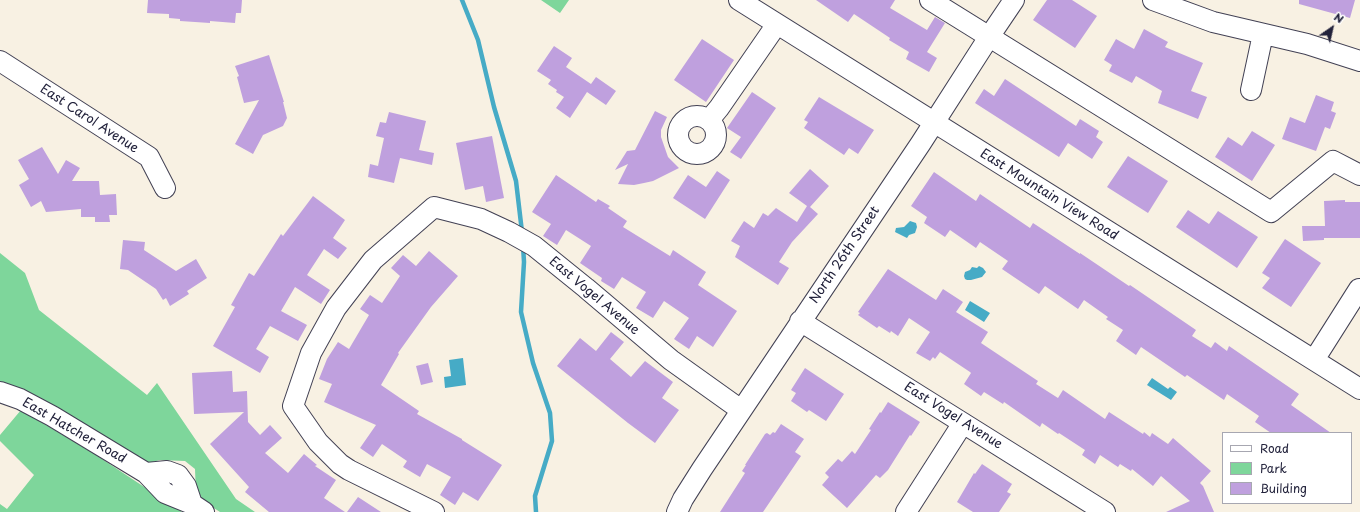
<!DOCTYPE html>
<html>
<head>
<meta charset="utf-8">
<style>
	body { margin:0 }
	#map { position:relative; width:1360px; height:512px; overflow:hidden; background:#f8f1e3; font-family:"Playpen Sans",sans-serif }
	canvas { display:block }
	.legend { position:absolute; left:1222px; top:432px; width:130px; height:72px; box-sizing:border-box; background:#fff; border:1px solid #a7a7b1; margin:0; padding:5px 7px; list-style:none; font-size:12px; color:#22223b }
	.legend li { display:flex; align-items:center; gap:8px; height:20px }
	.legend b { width:20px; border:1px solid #a7a7b1 }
	.north { position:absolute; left:1312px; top:8px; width:40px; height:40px; -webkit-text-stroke:3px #fff; paint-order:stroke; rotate:34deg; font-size:11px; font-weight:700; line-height:16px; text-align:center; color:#22223b }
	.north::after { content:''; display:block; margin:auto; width:14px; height:18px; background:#22223b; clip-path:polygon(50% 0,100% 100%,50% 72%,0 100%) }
</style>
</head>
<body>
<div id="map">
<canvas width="1360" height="512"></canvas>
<ul class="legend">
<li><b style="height:5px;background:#fff"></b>Road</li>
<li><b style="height:11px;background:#7ed69b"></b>Park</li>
<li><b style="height:11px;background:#bfa0de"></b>Building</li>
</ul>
<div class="north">N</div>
</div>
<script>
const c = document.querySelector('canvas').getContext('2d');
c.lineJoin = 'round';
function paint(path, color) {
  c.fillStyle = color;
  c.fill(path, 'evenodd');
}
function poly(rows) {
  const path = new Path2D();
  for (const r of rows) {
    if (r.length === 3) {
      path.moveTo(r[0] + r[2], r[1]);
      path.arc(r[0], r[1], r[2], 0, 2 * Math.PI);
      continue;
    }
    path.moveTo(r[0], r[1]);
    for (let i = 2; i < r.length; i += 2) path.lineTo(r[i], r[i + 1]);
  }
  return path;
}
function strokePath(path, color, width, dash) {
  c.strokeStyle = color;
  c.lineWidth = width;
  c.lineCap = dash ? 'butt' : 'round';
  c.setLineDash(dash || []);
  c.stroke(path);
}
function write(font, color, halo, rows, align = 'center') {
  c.font = font + ' "Playpen Sans",sans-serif';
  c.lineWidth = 3.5;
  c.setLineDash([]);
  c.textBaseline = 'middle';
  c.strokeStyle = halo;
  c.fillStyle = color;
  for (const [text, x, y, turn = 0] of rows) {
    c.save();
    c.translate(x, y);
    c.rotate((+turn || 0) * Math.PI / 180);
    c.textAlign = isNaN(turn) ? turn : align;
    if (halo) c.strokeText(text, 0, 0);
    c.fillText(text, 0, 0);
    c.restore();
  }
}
paint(poly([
	[541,0,569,0,560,13],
	[0,253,25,273,39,310,147,395,157,383,236,499,255,512,220,512,203,501,196,494,195,469,185,461,160,460,148,463,0,385],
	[21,410,96,455,182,512,0,512,0,504,7,509,34,475,0,441,0,435]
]), '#7ed69b');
paint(poly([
	[910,221,916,223,917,227,915,233,909,235,907,238,895,232,896,228,904,227],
	[979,266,983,268,986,272,982,277,971,280,967,280,965,279,964,276,965,272,970,270,972,267,977,268],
	[970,301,990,313,984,322,965,310],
	[463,358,466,385,445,388,444,377,451,376,449,360],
	[1152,378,1168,389,1170,387,1177,392,1171,400,1147,385]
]), '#46abc6');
strokePath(poly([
	[462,0,478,40,494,107,516,181,522,232],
	[523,245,524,262,521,312,533,363,550,413,552,441,535,496,536,512]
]), '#46abc6', 4.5);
paint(poly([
	[148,0,242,0,241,13,236,13,235,23,210,21,210,23,180,21,180,19,169,18,169,14,147,13],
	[816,0,895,0,890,8,927,30,935,17,945,23,927,52,937,58,929,72,906,59,909,52,889,40,890,38,854,14,848,22],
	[1047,0,1072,0,1097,16,1075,48,1033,20],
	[1299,0,1355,0,1350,18,1299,4],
	[1144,29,1168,42,1165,47,1203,63,1191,91,1207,97,1198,119,1158,103,1162,91,1136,76,1132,83,1109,71,1112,65,1104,60,1116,39,1134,49],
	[702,39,734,60,706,102,674,80],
	[554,46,572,58,566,67,591,84,596,77,616,91,606,105,587,92,570,118,556,108,564,97,556,92,557,90,548,84,551,80,537,71],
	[269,55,284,102,283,102,287,118,283,126,263,135,253,154,235,144,259,100,244,103,237,77,239,76,235,66],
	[1005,79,1076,126,1080,119,1099,131,1096,137,1103,142,1092,159,1068,143,1059,157,975,103,984,89,994,96],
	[752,92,776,108,741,159,730,152,741,137,727,128],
	[1316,95,1334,102,1331,111,1336,113,1330,129,1325,127,1316,151,1282,139,1290,117,1305,123],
	[819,97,874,130,858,154,849,148,844,155,804,128,808,122,804,120],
	[655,111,667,117,661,130,661,137,668,157,679,168,653,181,644,183,634,185,618,184,628,164,615,170,627,151,635,150],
	[389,112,426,121,419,150,434,153,432,165,400,158,394,183,368,177,370,164,378,166,384,138,376,136,380,122,386,123],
	[1252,131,1275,145,1252,181,1215,157,1228,137,1242,146],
	[492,136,504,198,486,202,483,186,465,190,456,143],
	[42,147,58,174,66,160,80,168,72,181,99,181,100,195,116,194,117,215,109,215,110,222,95,222,95,217,81,217,81,209,46,212,41,201,31,207,19,185,29,179,18,160],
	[1128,156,1168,181,1148,213,1107,187],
	[810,169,829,186,810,207,818,214,792,242,779,262,789,268,778,285,735,257,740,246,731,241,744,221,754,228,763,213,768,216,776,208,797,222,807,206,789,193],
	[717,171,730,180,705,219,673,198,688,175,706,187],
	[934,172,976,201,980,194,1030,228,1033,223,1080,254,1080,253,1129,286,1130,285,1196,330,1192,336,1211,348,1215,342,1227,351,1229,346,1299,394,1291,405,1331,433,1271,433,1255,422,1259,416,1227,394,1224,400,1187,375,1185,377,1141,347,1136,355,1116,341,1123,330,1106,319,1108,317,1084,300,1078,309,1045,286,1039,294,1002,269,1008,261,980,242,976,248,950,230,945,237,924,223,927,217,911,206],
	[556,175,596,202,598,199,610,206,608,208,627,221,623,227,670,256,673,250,706,272,698,285,737,311,713,347,697,336,689,349,674,339,689,318,664,301,653,318,636,308,646,292,622,277,614,289,601,281,602,278,580,263,591,246,566,230,557,245,543,236,551,224,532,212],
	[313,196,345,220,333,238,347,248,338,259,324,249,307,275,330,290,321,304,295,287,281,311,307,325,298,341,270,326,256,349,269,357,260,373,213,346,235,307,231,305,249,273,254,276,281,234,283,236],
	[1345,200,1345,202,1360,202,1360,238,1324,238,1324,240,1303,241,1302,226,1325,226,1324,201],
	[1188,210,1209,224,1218,211,1258,237,1237,268,1176,227],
	[1285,239,1321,263,1291,307,1262,288,1270,278,1262,273],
	[123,240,145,242,144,250,176,271,196,259,207,278,187,291,189,294,170,306,166,298,163,300,156,289,128,270,120,269],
	[429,251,458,276,431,307,398,353,399,354,381,385,419,411,417,414,462,439,462,440,502,465,478,501,463,492,455,505,440,495,451,477,427,464,420,477,403,467,407,461,382,444,373,457,360,448,376,425,324,402,332,384,319,379,327,359,338,342,349,349,369,315,360,309,370,295,382,303,400,276,391,268,403,255,416,266],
	[888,269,936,300,943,289,963,302,956,312,988,332,981,343,1038,381,1036,384,1058,398,1063,390,1105,419,1109,412,1143,434,1144,432,1150,437,1152,433,1168,444,1173,438,1211,471,1200,483,1203,486,1214,512,1166,512,1190,501,1161,476,1153,486,1132,469,1131,471,1120,464,1118,467,1100,455,1095,464,1082,455,1085,450,1059,433,1058,434,1042,423,1040,427,1004,402,1003,404,984,392,981,396,964,384,971,373,970,372,940,352,935,359,933,357,930,361,916,353,930,332,909,318,898,336,891,331,890,333,879,326,877,328,858,315,860,313,858,312],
	[611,332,624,342,610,359,631,377,645,361,673,382,662,398,679,410,655,443,628,423,557,366,580,338,596,351],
	[428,363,433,382,421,385,416,366],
	[805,368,844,394,826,421,809,410,807,412,791,401,796,393,791,390],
	[232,371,233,392,247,391,248,422,260,435,270,425,282,438,265,453,288,473,304,454,317,465,315,466,336,480,324,498,345,512,269,512,245,492,249,487,210,444,244,412,194,414,192,373],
	[888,402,920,422,911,436,910,435,888,470,880,478,876,475,847,508,822,485,829,477,825,473,838,459,842,462,852,451,855,454,871,430,869,429,880,412,881,413],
	[781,424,804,439,795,452,801,456,763,512,720,512,745,473,742,471,746,465,745,465,765,434,767,433,770,435,773,432,775,433],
	[982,464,1012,484,1007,492,1011,494,999,512,973,512,957,502,974,473,975,474],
	[358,497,381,512,347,512]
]), '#bfa0de');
const minor = poly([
	[739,0,1360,389],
	[930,0,1271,212,1333,161,1360,175],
	[1153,0,1213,22,1307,44,1360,61],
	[0,61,149,157,165,188],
	[1251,90,1263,34],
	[697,135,19],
	[709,120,719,108,777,24],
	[800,321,1105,512],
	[1314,360,1359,289],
	[0,392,20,399,52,416,146,473,165,493,192,504,204,512],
	[146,473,167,471,178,475,186,486,192,504],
	[434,512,349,470,340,464,318,442,293,406,311,353,336,308,373,260,434,207,481,219,509,232,534,246,586,288,671,360,741,410],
	[677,512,683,499,702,469,921,143,989,37,1014,0],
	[906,512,963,423]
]);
strokePath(minor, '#424154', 22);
strokePath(minor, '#fff', 20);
write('13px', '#22223b', '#fff', [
	["East Carol Avenue",89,119,33],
	["East Mountain View Road",1049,195,32],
	["North 26th Street",845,255,-56],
	["East Vogel Avenue",594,296,40],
	["East Vogel Avenue",953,416,32],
	["East Hatcher Road",74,431,30]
]);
</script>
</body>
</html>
